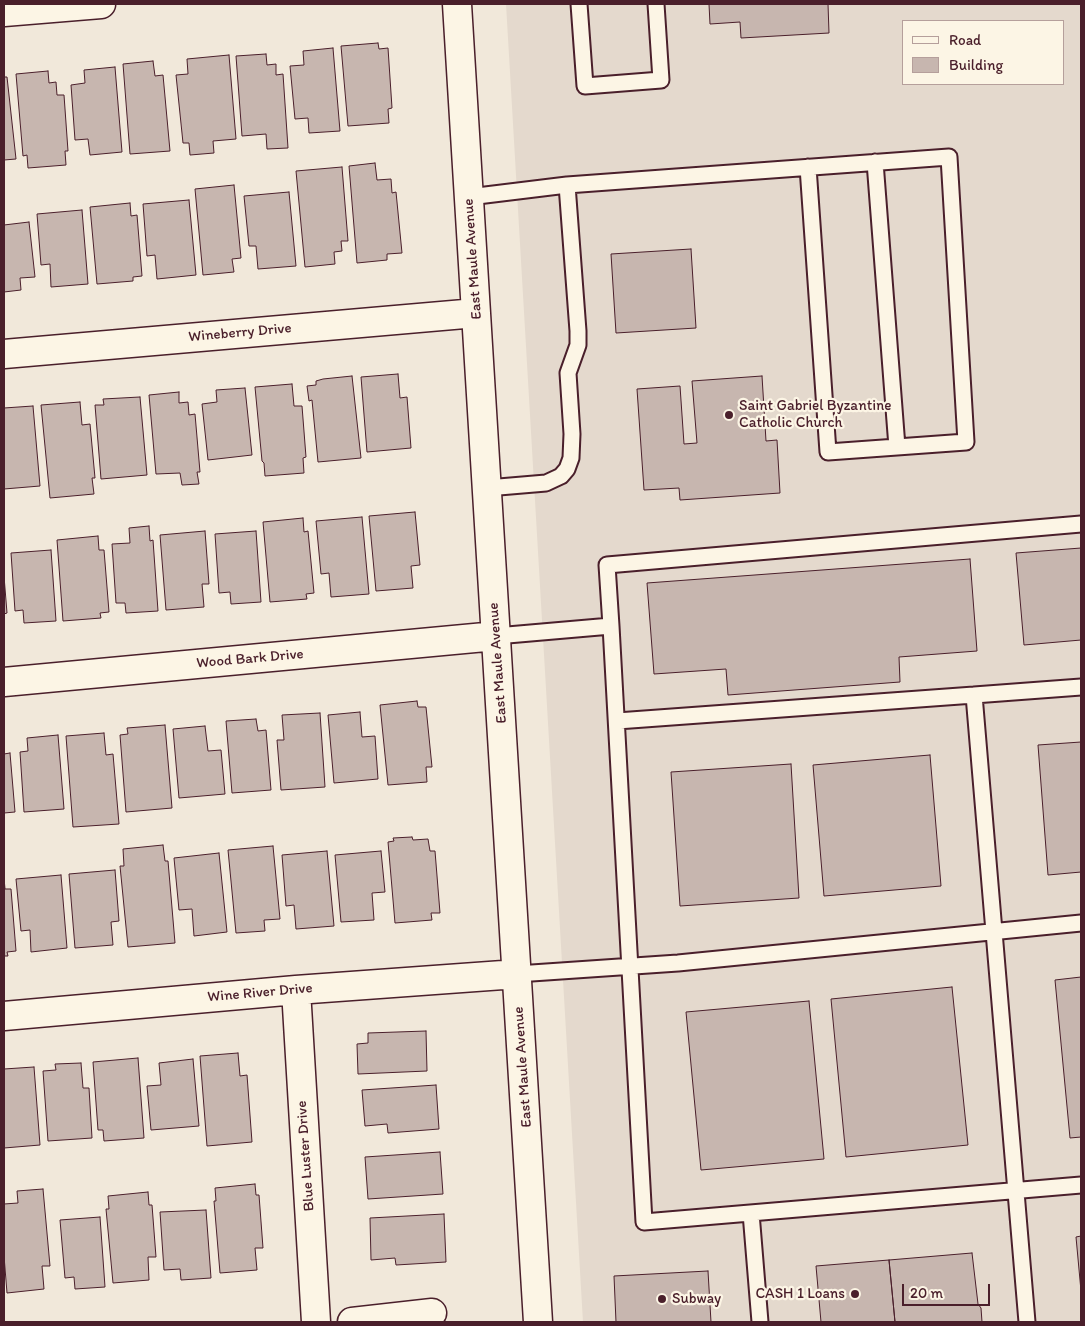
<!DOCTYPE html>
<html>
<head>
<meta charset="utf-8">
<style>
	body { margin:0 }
	#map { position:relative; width:1085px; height:1326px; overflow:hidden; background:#f1e8da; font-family:Itim,sans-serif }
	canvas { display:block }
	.frame { position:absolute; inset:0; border:5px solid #4a1f2b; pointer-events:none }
	.legend { position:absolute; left:902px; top:20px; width:162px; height:65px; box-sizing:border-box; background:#fcf5e5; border:1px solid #b59f9b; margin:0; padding:6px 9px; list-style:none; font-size:15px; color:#4a1f2b }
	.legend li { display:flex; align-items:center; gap:10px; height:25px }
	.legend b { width:25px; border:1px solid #b59f9b }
	.scale { position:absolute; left:902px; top:1284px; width:88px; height:22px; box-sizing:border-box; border:2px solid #4a1f2b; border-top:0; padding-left:6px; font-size:15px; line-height:18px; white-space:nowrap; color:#4a1f2b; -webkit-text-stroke:4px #fcf5e5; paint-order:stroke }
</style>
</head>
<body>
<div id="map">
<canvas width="1085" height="1326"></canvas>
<div class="frame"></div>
<ul class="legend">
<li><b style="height:6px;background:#fcf5e5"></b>Road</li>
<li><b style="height:14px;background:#c7b6af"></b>Building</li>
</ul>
<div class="scale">20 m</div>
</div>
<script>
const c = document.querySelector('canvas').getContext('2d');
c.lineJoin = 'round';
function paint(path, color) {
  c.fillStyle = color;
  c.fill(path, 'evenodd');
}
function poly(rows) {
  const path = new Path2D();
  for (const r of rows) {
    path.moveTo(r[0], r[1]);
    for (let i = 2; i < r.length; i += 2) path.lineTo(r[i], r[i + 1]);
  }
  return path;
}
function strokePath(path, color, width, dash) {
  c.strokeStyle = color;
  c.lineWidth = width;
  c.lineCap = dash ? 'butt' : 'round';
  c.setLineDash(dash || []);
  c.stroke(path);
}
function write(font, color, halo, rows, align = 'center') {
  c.font = font + ' Itim,sans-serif';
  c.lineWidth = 4.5;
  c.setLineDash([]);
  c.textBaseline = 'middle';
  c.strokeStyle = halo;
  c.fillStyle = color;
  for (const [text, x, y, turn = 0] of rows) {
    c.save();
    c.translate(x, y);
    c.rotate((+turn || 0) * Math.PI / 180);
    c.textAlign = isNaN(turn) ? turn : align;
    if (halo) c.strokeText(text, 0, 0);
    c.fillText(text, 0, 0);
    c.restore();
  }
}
paint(poly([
	[506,4,1081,4,1081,1322,583,1322],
	[904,21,1064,21,1064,84,904,84]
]), '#e4d9cd');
const building = poly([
	[709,4,828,4,829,33,741,38,740,22,710,24,709,4],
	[378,43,379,49,388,48,392,108,388,109,389,123,348,126,341,46,378,43],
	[333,48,340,131,309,133,308,118,295,119,290,66,304,65,303,51,333,48],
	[266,54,267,65,276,64,276,75,283,74,288,148,267,149,266,134,242,136,236,56,266,54],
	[229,55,236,139,213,141,214,153,190,155,189,143,183,143,176,75,188,74,187,59,229,55],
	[153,61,155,76,163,75,170,151,130,154,123,64,153,61],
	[115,67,122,152,90,155,88,139,75,140,71,85,85,83,84,70,115,67],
	[48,71,49,83,56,82,57,95,64,95,68,151,65,151,66,165,28,168,27,155,23,156,16,74,48,71],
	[4,77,7,77,16,159,4,160,4,77],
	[375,163,377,180,391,179,392,193,396,192,402,253,387,254,387,260,357,263,349,166,375,163],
	[342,167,348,241,341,241,342,251,334,252,335,264,305,267,296,171,342,167],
	[234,185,241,258,232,259,234,272,203,275,195,189,234,185],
	[289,192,296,266,258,269,256,246,249,246,244,196,289,192],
	[189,200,196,275,157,279,155,255,147,256,143,204,189,200],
	[130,203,131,216,137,215,142,276,133,277,133,281,97,284,90,207,130,203],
	[82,210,88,284,51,287,50,264,41,265,37,214,82,210],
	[29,222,35,277,20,278,21,290,4,292,4,225,29,222],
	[691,249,696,328,616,333,611,254,691,249],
	[398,374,400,398,407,397,411,448,367,452,361,377,398,374],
	[352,376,361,458,318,462,312,400,309,401,307,386,316,385,316,381,323,379,352,376],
	[762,376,766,441,777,440,780,493,680,500,679,488,644,490,637,389,680,386,684,444,697,443,692,381,762,376],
	[292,384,294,406,302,406,306,457,303,458,304,473,265,476,264,463,262,461,255,387,292,384],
	[245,388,252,455,208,460,202,404,217,402,216,390,245,388],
	[179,392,179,403,188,402,189,415,195,414,200,472,197,472,199,484,182,485,180,473,156,474,149,395,179,392],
	[140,397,147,475,101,479,95,405,104,405,103,399,140,397],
	[80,402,82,425,90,424,95,478,92,478,94,494,50,498,41,405,80,402],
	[33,406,40,486,4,489,4,408,33,406],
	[415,512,420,565,411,566,413,588,376,591,369,516,415,512],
	[362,517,369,594,331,597,329,573,321,574,316,521,362,517],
	[303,518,304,532,308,531,314,593,306,594,307,599,270,602,263,522,303,518],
	[149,526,150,541,153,540,158,611,126,613,125,603,116,603,112,544,130,543,129,528,149,526],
	[205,531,209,584,202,584,204,607,166,610,160,535,205,531],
	[256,531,261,602,231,604,230,592,219,593,215,534,256,531],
	[98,536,99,550,104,550,109,612,100,613,101,618,63,621,57,540,98,536],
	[1081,548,1081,640,1024,645,1016,553,1081,548],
	[51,550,56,621,24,623,23,610,15,611,11,553,51,550],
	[970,559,977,651,899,657,900,682,728,695,726,669,654,674,647,583,970,559],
	[4,576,7,613,4,614,4,576],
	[417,701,418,707,426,707,432,767,426,767,427,782,388,785,380,705,417,701],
	[360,712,362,737,375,736,378,779,334,783,328,715,360,712],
	[320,713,325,787,281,790,277,740,284,740,282,715,320,713],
	[256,719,258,731,266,730,271,790,232,793,226,721,256,719],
	[165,725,172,808,126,812,120,735,128,734,127,728,165,725],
	[205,726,208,751,221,750,225,794,179,798,173,729,205,726],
	[104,733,106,755,113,754,119,824,73,827,66,736,104,733],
	[58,735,64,809,24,812,20,752,28,751,27,738,58,735],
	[1081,742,1081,872,1048,875,1038,745,1081,742],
	[10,753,15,812,4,813,4,754,10,753],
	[930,755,941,886,824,896,813,765,930,755],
	[791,764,799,898,680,906,671,772,791,764],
	[412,837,413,840,428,839,430,851,435,851,440,913,431,913,432,920,395,923,388,842,394,841,393,838,412,837],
	[163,845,165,861,168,861,175,943,128,947,120,866,124,866,123,849,163,845],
	[273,846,280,919,264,920,265,931,236,933,228,850,273,846],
	[327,851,334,926,296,929,294,905,286,906,282,855,327,851],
	[381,851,385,892,372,893,374,920,341,922,335,855,381,851],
	[219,853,227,932,194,936,192,909,179,910,174,858,219,853],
	[115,870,119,921,111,922,113,945,75,948,69,874,115,870],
	[61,875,67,948,31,952,30,930,21,931,16,879,61,875],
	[4,878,5,889,11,889,16,951,7,952,8,956,4,956,4,878],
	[1081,977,1081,1137,1070,1138,1055,980,1081,977],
	[952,987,968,1145,846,1157,831,999,952,987],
	[809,1001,824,1159,701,1170,686,1012,809,1001],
	[426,1031,427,1071,358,1074,357,1044,368,1043,368,1033,426,1031],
	[238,1053,240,1076,247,1075,252,1142,207,1146,200,1056,238,1053],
	[138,1058,144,1138,104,1141,103,1130,98,1130,93,1062,138,1058],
	[193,1059,199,1126,151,1130,147,1086,161,1085,159,1063,193,1059],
	[81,1063,83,1088,89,1088,92,1138,48,1141,43,1071,56,1070,55,1064,81,1063],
	[34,1067,40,1145,4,1148,4,1069,34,1067],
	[436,1085,439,1129,388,1133,387,1124,365,1126,362,1090,436,1085],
	[440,1152,443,1194,368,1199,365,1157,440,1152],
	[255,1184,256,1195,259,1195,263,1248,255,1248,257,1270,220,1273,214,1201,216,1201,215,1188,255,1184],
	[43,1189,50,1266,42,1266,44,1289,7,1293,4,1256,4,1204,18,1203,17,1191,43,1189],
	[148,1192,149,1205,152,1205,156,1257,148,1257,149,1280,113,1283,106,1209,109,1209,108,1196,148,1192],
	[206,1210,211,1278,181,1280,180,1269,164,1270,160,1212,206,1210],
	[444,1214,446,1262,396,1265,395,1258,371,1260,370,1218,444,1214],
	[100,1217,105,1287,75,1289,74,1277,65,1278,60,1220,100,1217],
	[1081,1236,1081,1291,1076,1237,1081,1236],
	[972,1253,978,1304,981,1308,982,1322,895,1322,889,1260,972,1253],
	[889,1260,895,1322,821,1322,816,1266,889,1260],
	[708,1271,711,1322,616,1322,614,1276,708,1271]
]);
paint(building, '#c7b6af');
strokePath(building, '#4a1f2b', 1);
const service = poly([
	[579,4,585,86,661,80,656,4],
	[875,162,897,447],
	[469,197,567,185,949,157,966,442,828,452,808,167],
	[487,488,546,483,561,476,567,469,571,458,572,434,568,373,578,345,578,331,567,185],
	[611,626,607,565,1081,524],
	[496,636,611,626,644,1222,1081,1185],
	[974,695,1081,687],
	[617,721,974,695,1027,1322],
	[517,974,678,963,1081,923],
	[751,1213,760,1322]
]);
const minor = poly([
	[457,4,538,1322],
	[4,12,101,4],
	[4,354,476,313],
	[4,682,496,636],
	[296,990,316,1322],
	[4,1016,296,990,517,974],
	[352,1322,432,1313]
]);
strokePath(service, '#4a1f2b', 19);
strokePath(minor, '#4a1f2b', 31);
strokePath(service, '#fcf5e5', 15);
strokePath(minor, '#fcf5e5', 28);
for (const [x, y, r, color] of [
	[729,415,5,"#4a1f2b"],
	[855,1294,5,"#4a1f2b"],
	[662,1299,5,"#4a1f2b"]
]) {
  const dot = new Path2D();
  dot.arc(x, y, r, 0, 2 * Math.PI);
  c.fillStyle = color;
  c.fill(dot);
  strokePath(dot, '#fcf5e5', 2);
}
write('15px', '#4a1f2b', '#fcf5e5', [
	["East Maule Avenue",473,259,-94],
	["Wineberry Drive",240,333,-5],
	["Wood Bark Drive",250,659,-5],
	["East Maule Avenue",498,663,-94],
	["Wine River Drive",260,993,-5],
	["East Maule Avenue",523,1067,-94],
	["Blue Luster Drive",306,1156,-94]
]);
write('15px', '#4a1f2b', '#fcf5e5', [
	["Saint Gabriel Byzantine",739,406],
	["Catholic Church",739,423],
	["CASH 1 Loans",845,1294,"right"],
	["Subway",672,1299]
], 'left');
</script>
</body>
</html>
